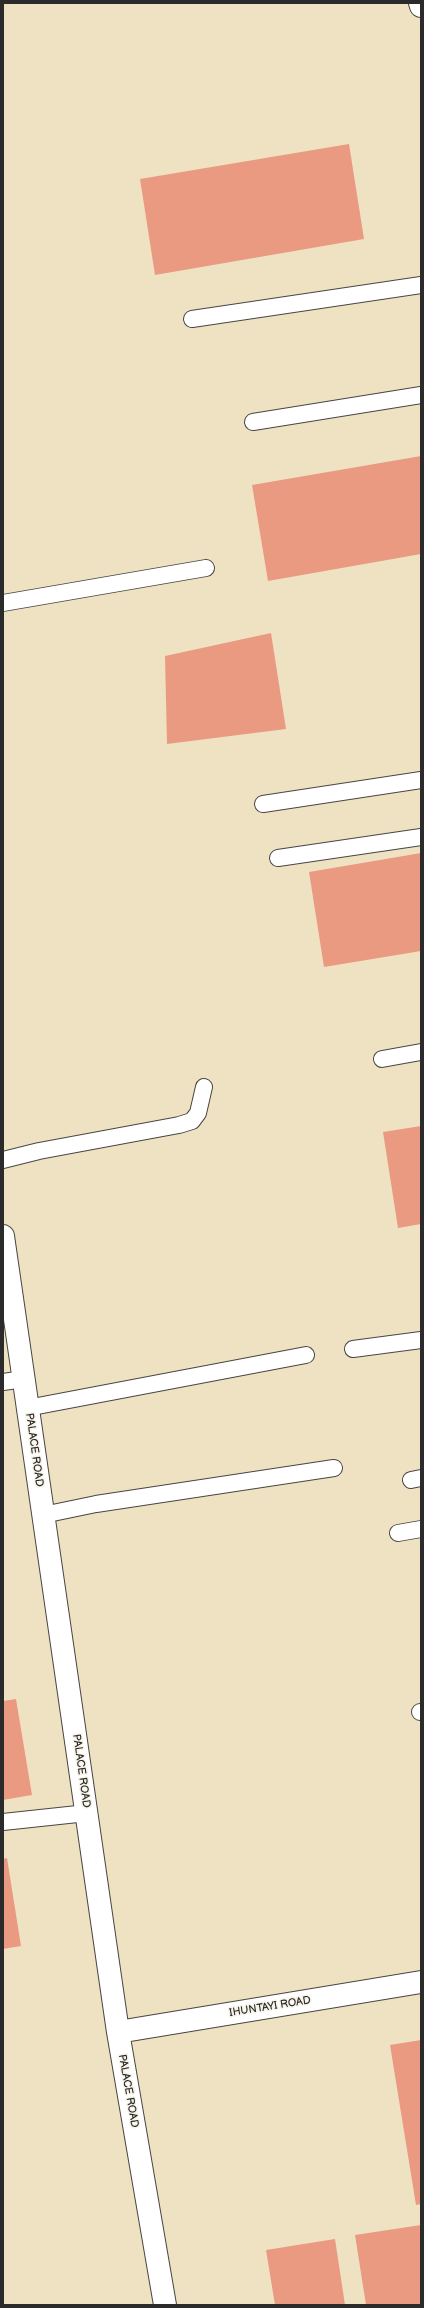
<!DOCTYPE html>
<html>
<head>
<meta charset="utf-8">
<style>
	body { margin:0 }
	#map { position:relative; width:424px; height:2308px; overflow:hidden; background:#eee2c3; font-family:"Balsamiq Sans",sans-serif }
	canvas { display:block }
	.frame { position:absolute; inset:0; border:4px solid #2b2b2b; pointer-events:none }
</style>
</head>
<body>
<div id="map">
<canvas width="424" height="2308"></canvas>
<div class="frame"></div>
</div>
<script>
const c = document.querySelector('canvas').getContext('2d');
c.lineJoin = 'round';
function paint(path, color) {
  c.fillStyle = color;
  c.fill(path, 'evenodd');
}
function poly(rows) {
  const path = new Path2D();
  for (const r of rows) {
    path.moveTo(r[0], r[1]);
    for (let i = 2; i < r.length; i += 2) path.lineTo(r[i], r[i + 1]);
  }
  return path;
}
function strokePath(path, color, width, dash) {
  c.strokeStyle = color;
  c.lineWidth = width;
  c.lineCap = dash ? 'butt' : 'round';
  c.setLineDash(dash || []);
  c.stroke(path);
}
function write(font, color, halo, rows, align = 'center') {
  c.font = font + ' "Balsamiq Sans",sans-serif';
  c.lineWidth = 3;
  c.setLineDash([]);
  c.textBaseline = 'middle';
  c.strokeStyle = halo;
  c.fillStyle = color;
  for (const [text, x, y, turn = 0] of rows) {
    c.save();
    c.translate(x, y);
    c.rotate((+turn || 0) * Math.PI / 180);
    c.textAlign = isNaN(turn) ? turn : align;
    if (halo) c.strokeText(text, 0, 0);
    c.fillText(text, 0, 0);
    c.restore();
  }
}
paint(poly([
	[349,144,364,239,155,275,140,179],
	[421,456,421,554,268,581,252,485],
	[271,633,286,729,167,744,165,656],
	[421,853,421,951,324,967,309,872],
	[421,1126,421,1224,398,1228,383,1132],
	[16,1699,32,1795,3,1800,3,1701],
	[7,1858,21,1946,3,1949,3,1859],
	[421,2040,421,2204,416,2205,390,2045],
	[421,2225,421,2305,366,2305,355,2235],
	[335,2239,345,2305,275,2305,266,2250]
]), '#eb9a82');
const service = poly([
	[192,319,421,285],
	[253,422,421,395],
	[3,603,206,568],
	[263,804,421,780],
	[278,858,421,837],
	[382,1059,421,1052],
	[3,1160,39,1151,179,1125,192,1121,198,1113,204,1087],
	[353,1349,421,1340],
	[3,1382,24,1379],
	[27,1408,306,1355],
	[411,1480,421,1478],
	[43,1515,96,1504,334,1468],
	[398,1533,421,1529],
	[420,1712,421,1712],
	[3,1822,87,1813]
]);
const minor = poly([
	[420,3,421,6],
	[3,1236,118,2032,165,2305],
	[118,2032,421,1982]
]);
strokePath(service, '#484642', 18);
strokePath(minor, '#484642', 24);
strokePath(service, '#fff', 16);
strokePath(minor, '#fff', 22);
write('11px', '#2b2b2b', '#f7f3e8', [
	["PALACE ROAD",34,1450,82],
	["PALACE ROAD",81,1771,82],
	["IHUNTAYI ROAD",270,2007,-9],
	["PALACE ROAD",128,2091,80]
]);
</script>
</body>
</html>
